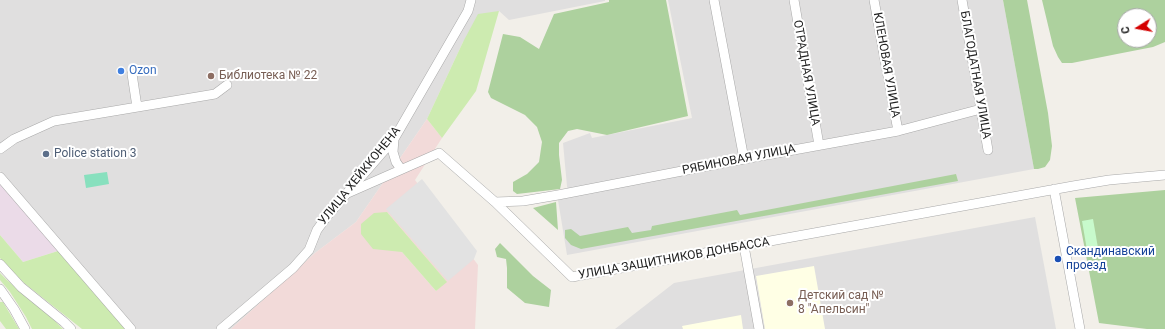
<!DOCTYPE html>
<html>
<head>
<meta charset="utf-8">
<style>
	body { margin:0 }
	#map { position:relative; width:1165px; height:329px; overflow:hidden; background:#f2efe9; font-family:Roboto,sans-serif }
	canvas { display:block }
	.north { position:absolute; left:1117px; top:8px; width:40px; height:40px; box-sizing:border-box; background:#fff; border:1px solid #a7a7a7; border-radius:50%; rotate:259deg; font-size:11px; font-weight:700; line-height:16px; text-align:center; color:#222 }
	.north::after { content:''; display:block; margin:auto; width:14px; height:18px; background:#d40000; clip-path:polygon(50% 0,100% 100%,50% 72%,0 100%) }
</style>
</head>
<body>
<div id="map">
<canvas width="1165" height="329"></canvas>
<div class="north">С</div>
</div>
<script>
const c = document.querySelector('canvas').getContext('2d');
c.lineJoin = 'round';
function paint(path, color) {
  c.fillStyle = color;
  c.fill(path, 'evenodd');
}
function poly(rows) {
  const path = new Path2D();
  for (const r of rows) {
    path.moveTo(r[0], r[1]);
    for (let i = 2; i < r.length; i += 2) path.lineTo(r[i], r[i + 1]);
  }
  return path;
}
function strokePath(path, color, width, dash) {
  c.strokeStyle = color;
  c.lineWidth = width;
  c.lineCap = dash ? 'butt' : 'round';
  c.setLineDash(dash || []);
  c.stroke(path);
}
function write(font, color, halo, rows, align = 'center') {
  c.font = font + ' Roboto,sans-serif';
  c.lineWidth = 4;
  c.setLineDash([]);
  c.textBaseline = 'middle';
  c.strokeStyle = halo;
  c.fillStyle = color;
  for (const [text, x, y, turn = 0] of rows) {
    c.save();
    c.translate(x, y);
    c.rotate((+turn || 0) * Math.PI / 180);
    c.textAlign = isNaN(turn) ? turn : align;
    if (halo) c.strokeText(text, 0, 0);
    c.fillText(text, 0, 0);
    c.restore();
  }
}
paint(poly([
	[0,0,605,0,605,1,509,20,499,11,463,42,427,119,356,222,315,253,231,329,136,329,0,171],
	[668,0,1003,0,1034,169,567,255,558,200,568,197,563,143,590,133,592,138,692,118],
	[1035,217,1056,329,615,329,674,283]
]), '#e0dfdf');
paint(poly([
	[427,119,442,138,415,180,478,265,475,329,231,329,315,253,356,222],
	[387,212,446,281,436,291,402,252]
]), '#f2dad9');
paint(poly([
	[0,183,58,251,23,262,0,235]
]), '#ebdbe8');
paint(poly([
	[814,266,825,329,765,329,756,276],
	[741,315,743,329,683,329,682,326]
]), '#ffffe5');
paint(poly([
	[499,11,476,91,442,138,427,119,463,42,478,14],
	[387,212,447,282,436,291,402,252,373,249,361,234,361,224,374,213],
	[0,235,23,262,58,251,127,329,82,329,14,275,0,258],
	[0,273,7,280,52,318,63,329,32,329,26,317,10,292,0,280],
	[0,302,3,302,19,329,6,329,0,321]
]), '#cdebb0');
paint(poly([
	[609,0,666,0,688,116,607,135,577,129,568,131,559,143,559,155,562,180,560,189,517,194,513,191,513,182,527,174,539,162,542,142,537,127,525,115,491,98,488,92,503,34,520,37,539,49,554,14,609,2],
	[1003,0,1027,0,1048,113,1052,146,1050,160,1045,167,1038,169,1034,169],
	[1042,0,1165,0,1165,42,1153,47,1117,54,1072,63,1062,63,1058,57,1053,46],
	[1125,16,1149,16,1149,40,1125,40],
	[956,174,958,181,581,249,571,245,565,238,565,230,571,229,580,236,628,227,632,233,651,230,652,226,737,210,740,215],
	[1165,190,1165,329,1147,329,1099,323,1075,198],
	[556,202,558,230,533,208],
	[500,243,533,276,551,290,549,307,525,303,507,288,507,268,506,259,497,257,495,249]
]), '#add19e');
paint(poly([
	[1093,219,1098,248,1087,250,1082,221]
]), '#c8facc');
paint(poly([
	[107,172,109,184,86,188,84,175]
]), '#88e0be');
paint(poly([
	[422,179,477,251,474,259,448,281,386,209]
]), '#e2e2e2');
const minor = poly([
	[714,0,744,159],
	[794,0,819,145],
	[874,0,898,131],
	[962,0,988,150],
	[132,74,137,107],
	[394,139,393,152,396,162,401,169],
	[0,149,14,139,54,121,215,94,227,85],
	[0,177,131,329],
	[1054,189,1080,329],
	[348,193,439,153,495,202,572,277,1073,186,1109,180,1165,175],
	[495,202,523,201,558,195,744,159,898,131,981,109],
	[744,246,759,329],
	[0,264,21,287,64,322,71,329],
	[0,289,14,309,25,329],
	[221,329,293,268,309,250,317,230,328,215,394,139,468,11,471,0]
]);
strokePath(minor, '#a9a9a9', 10);
strokePath(minor, '#fff', 9);
for (const [x, y, r, color] of [
	[121,71,4,"#3f7fe0"],
	[211,76,4,"#8d6e63"],
	[46,154,4,"#5c6f8a"],
	[1058,259,4,"#1a4fb4"],
	[790,303,4,"#8d6e63"]
]) {
  const dot = new Path2D();
  dot.arc(x, y, r, 0, 2 * Math.PI);
  c.fillStyle = color;
  c.fill(dot);
  strokePath(dot, '#fff', 1.5);
}
write('12px', '#222', '#fff', [
	["КЛЕНОВАЯ УЛИЦА",886,65,80],
	["ОТРАДНАЯ УЛИЦА",806,73,80],
	["БЛАГОДАТНАЯ УЛИЦА",975,75,80],
	["РЯБИНОВАЯ УЛИЦА",739,160,-11],
	["УЛИЦА ХЕЙККОНЕНА",360,176,-51],
	["УЛИЦА ЗАЩИТНИКОВ ДОНБАССА",674,259,-10]
]);
write('12px', '#366cbe', '#fff', [
	["Ozon",129,71]
], 'left');
write('12px', '#785e54', '#fff', [
	["Библиотека № 22",219,76],
	["Детский сад №",798,296],
	["8 \"Апельсин\"",798,310]
], 'left');
write('12px', '#4e5e75', '#fff', [
	["Police station 3",54,154]
], 'left');
write('12px', '#164399', '#fff', [
	["Скандинавский",1066,252],
	["проезд",1066,266]
], 'left');
</script>
</body>
</html>
